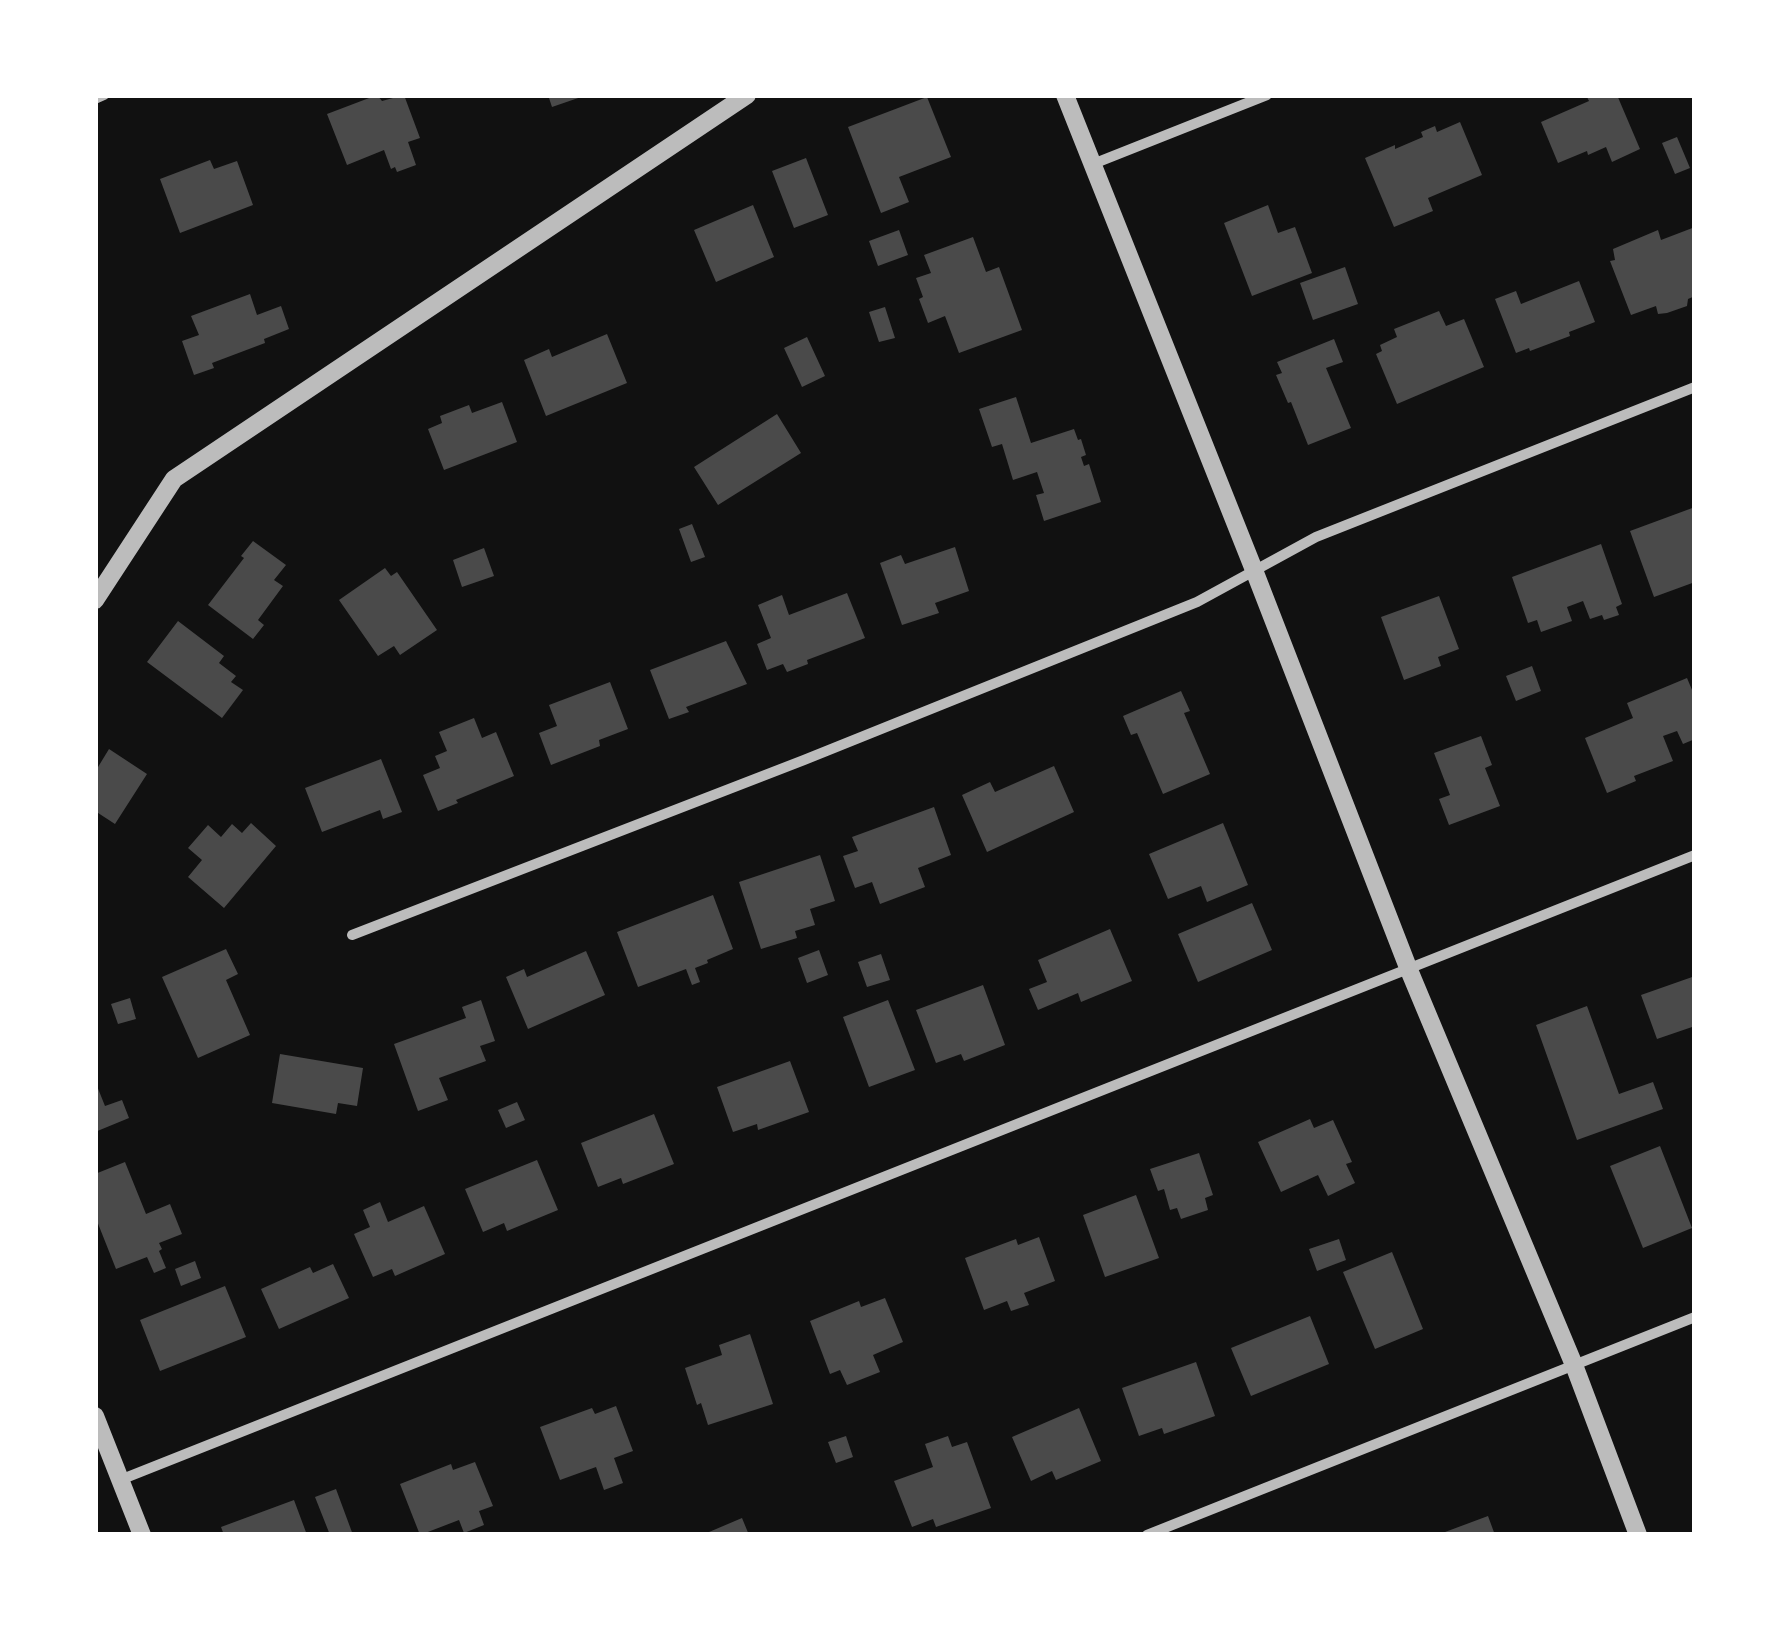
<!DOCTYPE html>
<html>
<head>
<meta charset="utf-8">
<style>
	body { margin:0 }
	#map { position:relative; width:1790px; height:1630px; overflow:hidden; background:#111; font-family:Jost,sans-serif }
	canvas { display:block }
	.frame { position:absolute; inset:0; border:98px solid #fff; pointer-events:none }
</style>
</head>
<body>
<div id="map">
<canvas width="1790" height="1630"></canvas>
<div class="frame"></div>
</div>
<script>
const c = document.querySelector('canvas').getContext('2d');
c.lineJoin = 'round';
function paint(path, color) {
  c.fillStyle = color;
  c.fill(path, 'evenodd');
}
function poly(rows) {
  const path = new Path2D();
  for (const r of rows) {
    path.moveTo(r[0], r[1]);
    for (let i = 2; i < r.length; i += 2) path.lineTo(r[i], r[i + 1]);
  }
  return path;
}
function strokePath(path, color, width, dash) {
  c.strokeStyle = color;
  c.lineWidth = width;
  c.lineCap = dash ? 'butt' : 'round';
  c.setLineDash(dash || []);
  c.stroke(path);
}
paint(poly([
	[377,95,382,101,404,95,420,138,408,142,416,165,397,172,395,167,391,169,384,150,347,165,327,114],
	[548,95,584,95,584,96,552,107],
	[1586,95,1617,95,1640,149,1612,162,1606,147,1588,155,1587,151,1558,163,1541,122,1589,101],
	[927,97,951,157,899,177,909,202,881,213,848,127],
	[1460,122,1482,175,1428,198,1433,211,1394,227,1365,158,1395,145,1395,149,1423,137,1421,132,1435,126,1437,132],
	[1677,137,1690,168,1675,174,1662,143],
	[806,158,828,215,794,228,772,171],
	[210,160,214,169,237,161,253,205,180,233,160,179],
	[753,205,774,257,716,282,694,230],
	[1268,205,1278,233,1295,227,1312,273,1252,296,1224,223],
	[1695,227,1695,296,1688,299,1687,306,1667,313,1658,314,1656,306,1631,315,1610,261,1615,260,1613,249,1658,230,1661,240],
	[899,230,908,255,878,266,869,241],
	[973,237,986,272,999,267,1022,330,959,353,945,316,928,323,919,299,923,297,916,278,931,273,924,255],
	[1345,267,1358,304,1313,320,1300,283],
	[1579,281,1595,322,1569,332,1570,336,1530,351,1529,348,1516,353,1495,299,1516,291,1521,304],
	[250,294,257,315,281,306,289,329,264,339,265,343,212,363,214,368,194,375,182,341,199,335,191,316],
	[885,307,895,338,879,342,869,312],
	[1439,311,1446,326,1464,319,1484,367,1397,404,1376,354,1382,351,1380,345,1397,337,1394,329],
	[607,334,627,383,546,416,524,360,549,349,552,357],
	[807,337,825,376,802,387,784,348],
	[1334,339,1343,362,1326,368,1351,428,1308,445,1291,402,1288,403,1276,375,1282,373,1277,362],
	[1016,397,1031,443,1074,429,1078,440,1081,439,1086,455,1081,457,1084,466,1089,464,1101,502,1044,521,1036,495,1044,493,1037,472,1013,480,1002,444,992,447,979,409],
	[502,402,517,442,444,470,428,429,442,423,440,416,469,405,472,413],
	[777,414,801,453,718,505,694,467],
	[1695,507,1695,582,1654,597,1630,531],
	[692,524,705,557,691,562,679,529],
	[253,541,286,565,274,580,283,586,258,620,264,625,253,639,208,605,244,558,241,556],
	[1601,544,1622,604,1616,607,1619,615,1604,620,1602,615,1590,619,1583,601,1567,607,1572,621,1541,632,1537,620,1528,623,1512,577],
	[955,547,969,591,935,603,939,613,902,625,880,563,901,555,905,564],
	[484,548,494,576,462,587,453,560],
	[385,568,391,576,397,572,437,630,400,655,394,646,378,656,339,600],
	[847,593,865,638,807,660,808,664,787,672,783,664,767,670,757,644,771,638,758,605,782,595,789,615],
	[1439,596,1459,649,1438,657,1441,666,1404,680,1381,617],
	[178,621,224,656,219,663,236,676,231,682,243,690,222,718,147,662],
	[726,641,747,684,686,707,689,712,669,719,650,670],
	[1532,666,1541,691,1516,701,1506,676],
	[1687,678,1695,697,1695,739,1683,744,1677,731,1663,736,1673,761,1634,776,1636,781,1607,793,1585,738,1633,718,1627,703],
	[610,682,628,729,599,740,600,746,551,765,539,733,557,726,549,705],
	[1181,691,1190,711,1184,713,1210,774,1163,794,1137,733,1131,735,1123,716],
	[474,718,482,738,496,732,514,776,456,800,458,803,438,811,423,775,440,768,435,756,447,751,439,732],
	[1481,736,1492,765,1485,768,1500,806,1449,825,1439,799,1450,795,1434,753],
	[109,749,147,774,115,824,95,811,95,772],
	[381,759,402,812,383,819,380,810,322,832,305,788],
	[1054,766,1074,812,987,852,962,795,990,782,995,792],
	[934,807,951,855,918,868,925,887,880,904,872,882,855,888,843,856,858,851,852,837],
	[251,823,276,846,224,908,188,877,202,860,188,848,208,825,221,837,232,824,242,833],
	[1223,823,1248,885,1207,902,1201,886,1168,899,1149,854],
	[820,855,835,901,810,909,815,925,795,931,797,938,761,949,739,882],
	[713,895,733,949,707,960,708,963,695,968,700,982,692,985,686,969,638,987,617,932],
	[1252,903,1272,950,1198,982,1178,934],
	[1110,929,1132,981,1081,1002,1078,993,1038,1010,1029,989,1047,982,1038,960],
	[226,949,238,974,226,980,250,1035,198,1058,162,977],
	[819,950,828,975,807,983,798,958],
	[586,951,605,995,528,1029,506,977,524,969,527,977],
	[881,954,890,980,867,987,858,962],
	[1695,976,1695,1026,1657,1039,1641,995],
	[983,985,1005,1045,964,1061,961,1054,936,1063,916,1010],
	[130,998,136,1019,118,1024,111,1004],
	[481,1000,495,1041,480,1046,486,1061,439,1078,448,1100,418,1111,394,1044,466,1018,462,1007],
	[888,1000,915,1070,869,1087,843,1017],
	[1587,1006,1619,1094,1653,1082,1663,1109,1577,1140,1536,1025],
	[280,1054,363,1068,357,1106,338,1103,336,1114,272,1103],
	[790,1061,809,1112,758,1130,757,1124,733,1132,717,1087],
	[95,1081,105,1106,122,1100,129,1118,95,1132],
	[517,1102,525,1120,506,1128,498,1110],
	[654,1114,674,1164,623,1184,621,1178,598,1187,581,1143],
	[1310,1119,1314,1128,1333,1120,1352,1162,1346,1164,1355,1183,1328,1196,1318,1175,1281,1192,1258,1142],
	[1660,1146,1692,1228,1643,1248,1610,1166],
	[1199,1153,1213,1195,1205,1198,1208,1210,1181,1219,1177,1208,1170,1210,1164,1189,1158,1191,1150,1169],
	[537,1160,558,1210,507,1231,504,1223,483,1232,465,1189],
	[125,1162,146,1214,170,1204,182,1234,159,1243,162,1249,159,1251,166,1268,154,1273,147,1257,116,1269,95,1216,95,1174],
	[1136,1195,1159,1258,1105,1277,1083,1215],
	[380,1202,388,1222,424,1206,445,1254,395,1276,392,1269,373,1277,354,1234,370,1227,363,1210],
	[1039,1237,1055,1281,1024,1293,1029,1305,1011,1311,1007,1301,984,1310,965,1258,1016,1239,1018,1245],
	[1339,1239,1346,1260,1317,1271,1309,1249],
	[1392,1252,1423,1329,1375,1349,1343,1272],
	[195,1261,201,1278,181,1286,175,1269],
	[333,1264,349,1298,279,1329,261,1289,310,1267,313,1273],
	[225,1286,246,1337,160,1371,140,1320],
	[885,1298,903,1342,873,1355,880,1372,847,1385,840,1370,830,1374,810,1321,859,1301,861,1307],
	[1310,1316,1329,1364,1251,1396,1231,1348],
	[750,1334,773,1404,708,1425,701,1403,697,1405,685,1368,722,1355,719,1345],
	[1196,1362,1215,1416,1164,1434,1162,1428,1139,1436,1122,1388],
	[616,1406,633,1451,614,1458,623,1483,604,1490,596,1467,560,1480,540,1427,592,1408,595,1414],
	[1079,1408,1101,1461,1056,1480,1052,1471,1031,1481,1012,1437],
	[846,1436,853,1457,836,1463,828,1442],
	[948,1436,952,1447,967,1442,991,1508,936,1527,933,1519,912,1527,894,1481,933,1467,925,1444],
	[475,1462,493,1506,479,1511,484,1525,464,1533,459,1520,420,1535,400,1484,451,1464,453,1470],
	[336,1489,353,1535,330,1535,315,1497],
	[294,1500,307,1535,224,1535,221,1527],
	[1488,1516,1495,1535,1437,1535],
	[742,1518,749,1535,702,1535]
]), '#4a4a4a');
strokePath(poly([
	[95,99,104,95],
	[1093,164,1267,95],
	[352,935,804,760,1197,602,1316,537,1695,387],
	[120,1480,1695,855],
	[1147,1535,1695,1317]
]), '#bcbcbc', 10);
strokePath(poly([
	[1065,95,1254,570,1409,970,1574,1365,1638,1535],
	[95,600,174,479,747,95],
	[95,1416,142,1535]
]), '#bcbcbc', 18);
</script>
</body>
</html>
